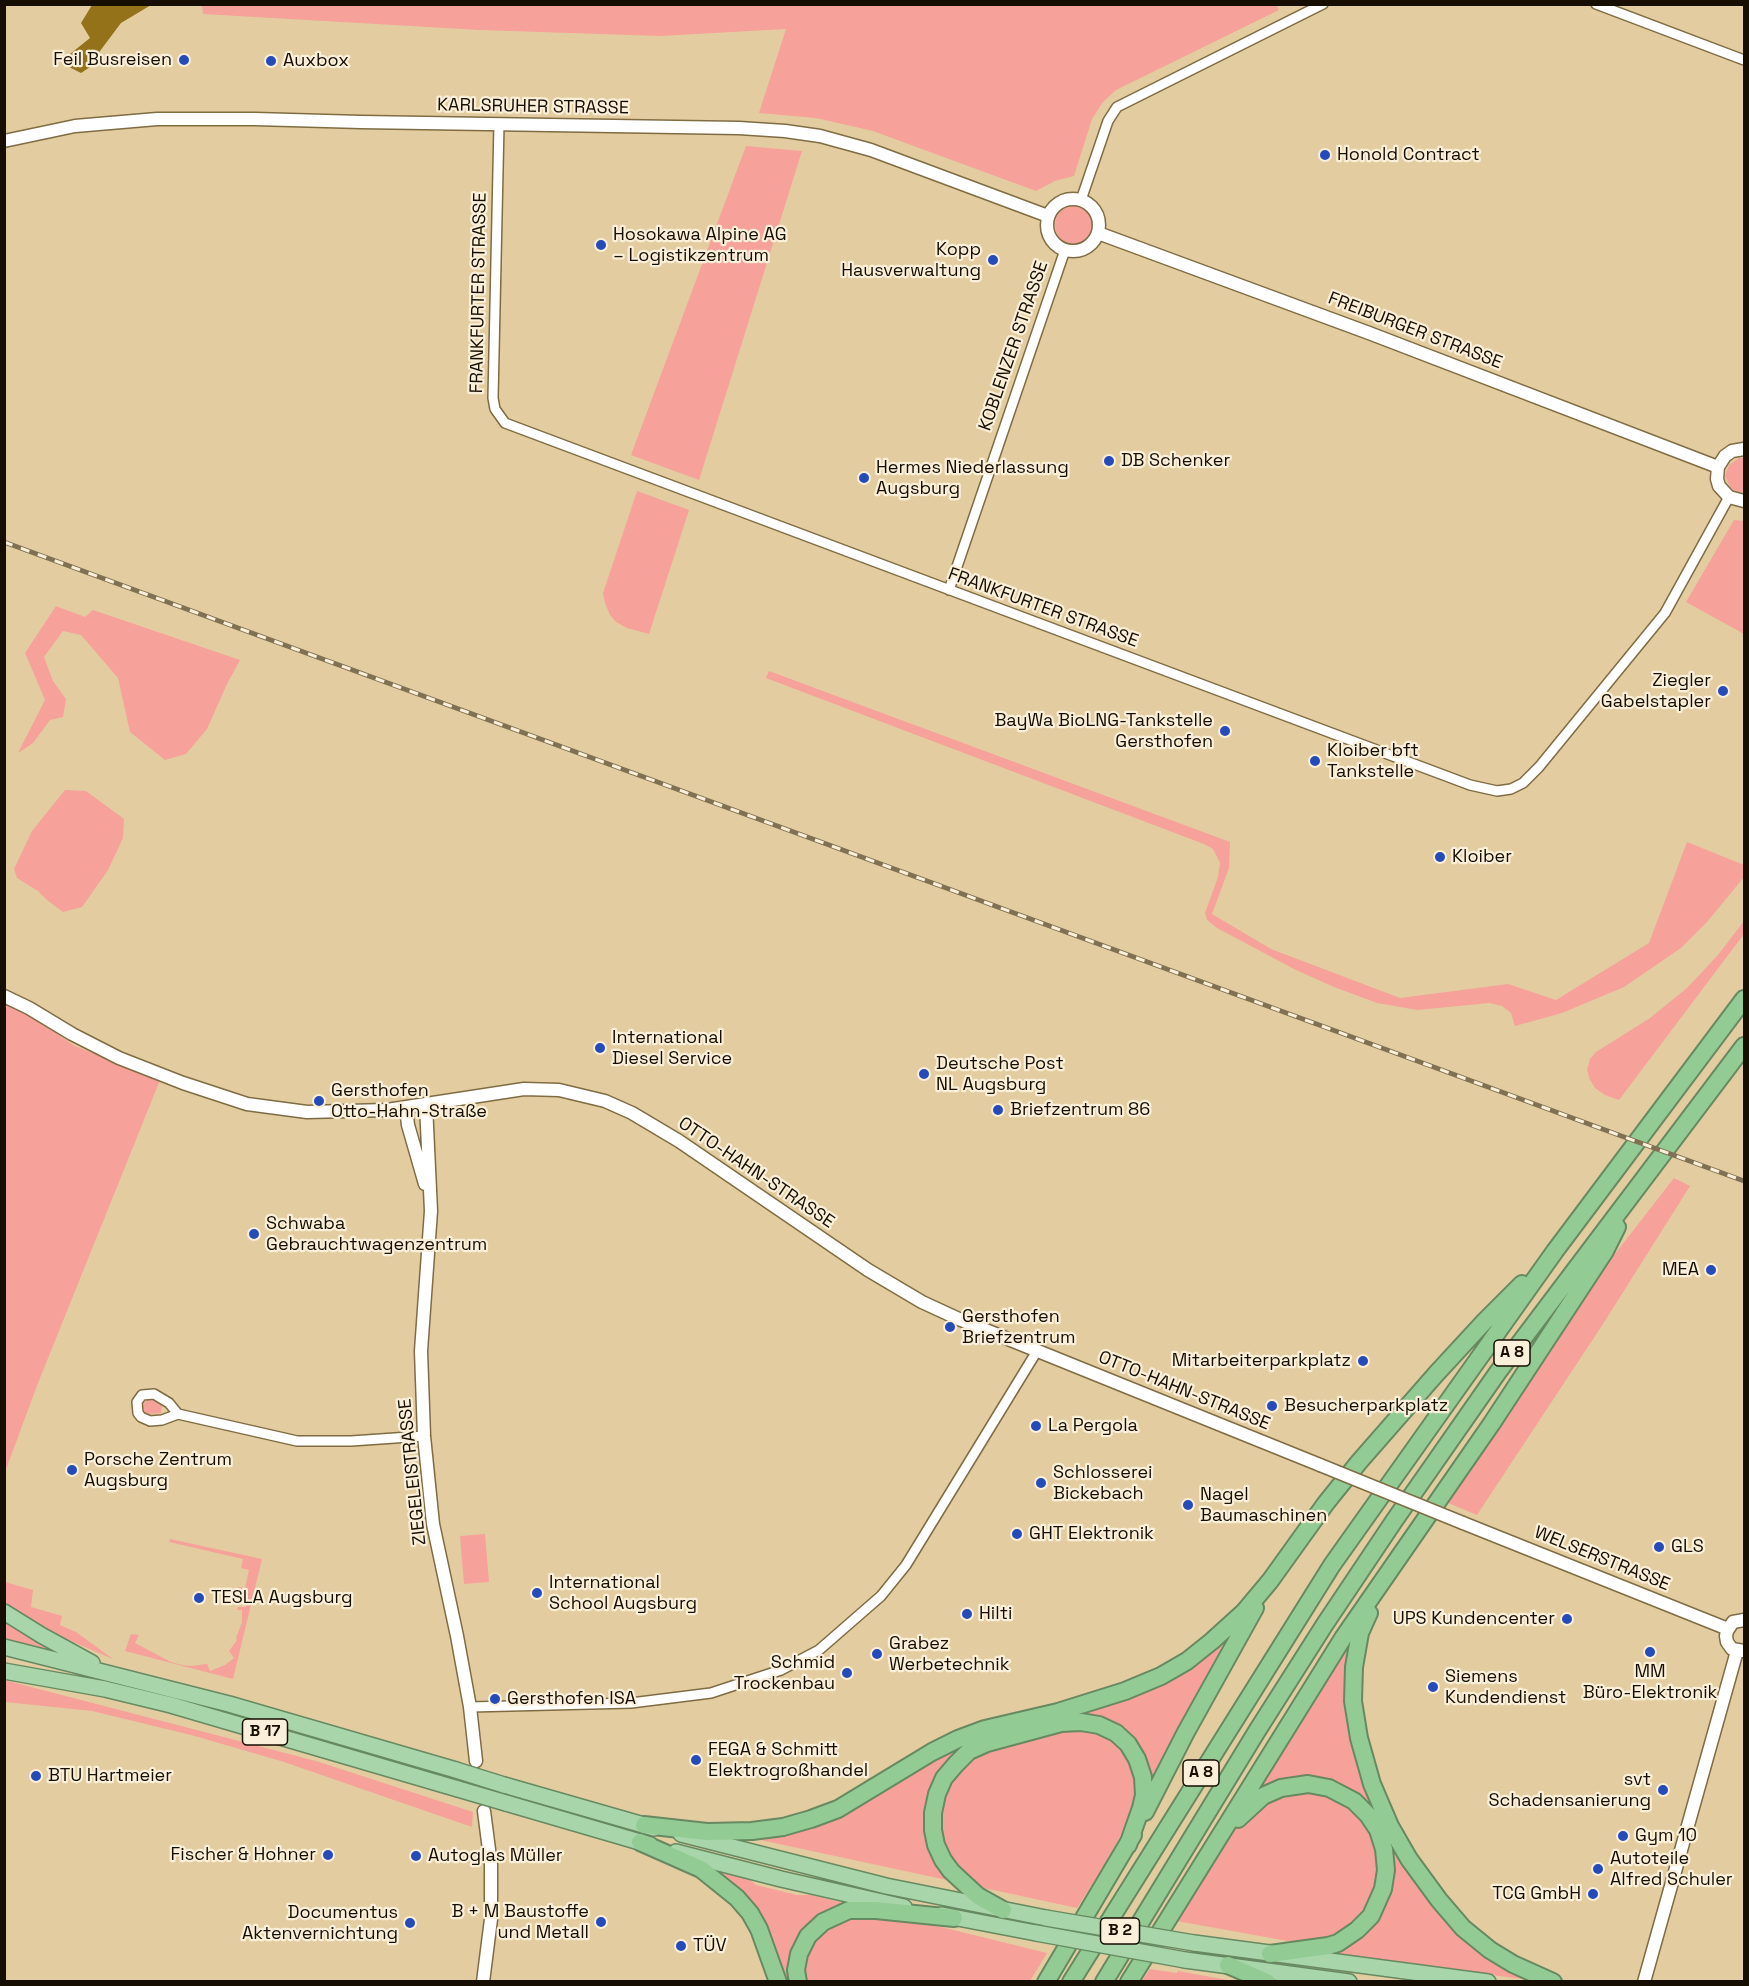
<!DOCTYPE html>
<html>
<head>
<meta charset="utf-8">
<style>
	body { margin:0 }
	#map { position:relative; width:1749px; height:1986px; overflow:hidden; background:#e3cda0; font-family:"Space Grotesk",sans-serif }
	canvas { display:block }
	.frame { position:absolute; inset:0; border:6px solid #160e01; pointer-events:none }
</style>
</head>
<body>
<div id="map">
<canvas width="1749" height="1986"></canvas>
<div class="frame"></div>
</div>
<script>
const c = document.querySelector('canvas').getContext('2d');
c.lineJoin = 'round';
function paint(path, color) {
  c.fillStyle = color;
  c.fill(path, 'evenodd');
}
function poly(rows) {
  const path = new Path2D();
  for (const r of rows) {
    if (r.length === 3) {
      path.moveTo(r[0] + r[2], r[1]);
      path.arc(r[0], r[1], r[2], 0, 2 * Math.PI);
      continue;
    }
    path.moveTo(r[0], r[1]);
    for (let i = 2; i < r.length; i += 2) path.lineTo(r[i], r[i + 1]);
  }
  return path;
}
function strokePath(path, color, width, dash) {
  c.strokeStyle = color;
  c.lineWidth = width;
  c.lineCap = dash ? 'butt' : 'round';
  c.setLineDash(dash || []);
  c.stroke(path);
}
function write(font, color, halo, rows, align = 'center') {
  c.font = font + ' "Space Grotesk",sans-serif';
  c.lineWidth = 4.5;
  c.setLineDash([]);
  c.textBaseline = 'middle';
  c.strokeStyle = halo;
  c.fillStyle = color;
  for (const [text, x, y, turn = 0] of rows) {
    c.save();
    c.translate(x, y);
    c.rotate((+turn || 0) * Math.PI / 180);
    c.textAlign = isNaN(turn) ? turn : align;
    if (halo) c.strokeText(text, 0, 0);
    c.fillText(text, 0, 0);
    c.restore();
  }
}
paint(poly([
	[1276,4,1279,10,1116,90,1103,102,1092,119,1074,176,1055,181,1036,191,873,131,816,118,759,113,786,29,660,36,480,30,203,14,202,5],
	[746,146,802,151,699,480,631,455],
	[1074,225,19],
	[1739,458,1744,458,1744,493,1734,491,1730,487,1725,476,1729,465],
	[637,491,689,510,649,634,627,628,616,622,610,615,605,603,603,593],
	[1734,520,1744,521,1744,634,1686,602],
	[56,606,85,617,93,610,240,660,227,684,207,729,186,754,165,760,130,732,118,678,81,635,63,631,44,657,53,681,66,699,63,717,50,720,33,743,18,753,45,700,25,653],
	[769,671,1230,842,1229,868,1212,914,1271,949,1400,998,1508,984,1556,1000,1649,943,1687,842,1744,865,1744,877,1707,922,1681,948,1624,987,1562,1013,1515,1026,1511,1013,1502,1006,1489,1003,1417,1010,1377,1003,1334,987,1296,970,1217,928,1207,920,1205,913,1218,877,1220,863,1213,849,1204,844,766,678],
	[65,790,86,791,124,819,123,838,108,870,82,907,63,912,47,900,38,891,17,878,14,869,32,831],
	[1744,921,1744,934,1619,1100,1605,1095,1595,1088,1590,1080,1587,1070,1590,1059,1596,1052,1650,1018,1687,988,1718,955],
	[5,1003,21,1010,75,1046,160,1080,38,1383,5,1472],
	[1674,1178,1690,1186,1603,1324,1477,1515,1446,1502,1521,1394,1597,1277],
	[148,1399,151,1399,162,1406,161,1413,147,1414,144,1412,143,1405],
	[485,1534,489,1582,464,1584,460,1536],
	[170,1539,262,1559,233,1679,125,1651,131,1634,139,1635,135,1643,171,1662,182,1665,191,1666,207,1664,210,1671,225,1665,234,1658,229,1651,237,1640,236,1638,242,1622,242,1610,237,1610,238,1607,246,1607,246,1592,238,1591,237,1587,245,1588,249,1570,241,1568,243,1559,169,1542],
	[5,1582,33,1590,31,1607,62,1616,60,1625,76,1632,113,1659,59,1636,5,1603],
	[4,1622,5,1622,50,1650,5,1639],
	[1229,1633,1133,1814,1098,1875,1077,1908,756,1839,790,1834,839,1817,874,1798,956,1746,1076,1709],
	[1352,1642,1350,1712,1414,1875,1537,1981,1319,1952,1370,1926,1390,1844,1333,1783,1259,1791],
	[4,1680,316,1761,473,1812,472,1827,281,1761,191,1735,92,1711,5,1702],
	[1293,1787,1344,1798,1376,1839,1381,1865,1376,1891,1363,1914,1344,1931,1319,1941,1293,1942,1177,1921,1247,1810],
	[711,1870,749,1879,756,1885,797,1895,811,1895,1047,1953,1030,1981,785,1981,766,1930],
	[1150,1969,1177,1973,1178,1971,1233,1981,1142,1981]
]), '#f6a199');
paint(poly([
	[92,5,151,5,121,23,94,59,90,67,81,73,65,65,65,58,90,38,81,23]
]), '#94721a');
const minor = poly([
	[1596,4,1744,60],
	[499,124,493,398,495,409,505,423,1470,785,1497,791,1511,789,1523,783,1539,767,1665,613,1729,497],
	[1081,200,1108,121,1117,107,1323,4],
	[949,590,1065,250],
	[178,1414,169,1403,154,1394,142,1395,137,1402,138,1413,141,1417,150,1421,162,1420,178,1414,297,1441,351,1441,424,1436],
	[470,1707,631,1703,711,1693,781,1670,819,1650,881,1596,906,1565,1037,1351]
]);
const tertiary = poly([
	[4,141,75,126,157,119,255,119,361,122,739,128,785,131,820,136,871,150,1048,216],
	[1073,225,26],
	[1098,233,1369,333,1718,467],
	[1744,449,1732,451,1725,456,1718,467,1717,479,1719,486,1729,497,1744,501],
	[4,996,29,1008,72,1034,119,1058,183,1083,247,1104,307,1112,387,1110,524,1089,559,1090,605,1101,632,1113,679,1141,868,1270,922,1302,961,1320,1320,1465],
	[426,1105,431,1211,421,1351,424,1436,433,1524,457,1636,470,1707,476,1761],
	[406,1107,408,1125,425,1184],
	[1463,1523,1728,1629],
	[1744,1620,1733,1622,1727,1631,1726,1636,1727,1642,1732,1649,1744,1651],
	[483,1982,491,1919,491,1865,484,1811],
	[1644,1982,1737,1651]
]);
const trunk = poly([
	[4,1612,41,1635,92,1663],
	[4,1647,229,1704,456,1770],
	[4,1671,105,1689,171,1705,458,1789],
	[504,1785,654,1828],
	[506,1803,650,1845],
	[681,1834,886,1886,1046,1918],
	[676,1852,781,1879,904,1907],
	[942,1915,1036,1933],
	[1194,1943,1488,1982],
	[1185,1960,1349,1982]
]);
const motorway = poly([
	[1369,1613,1360,1633,1354,1667,1353,1701,1359,1738,1372,1784,1390,1826,1409,1859,1439,1900,1463,1928,1490,1950,1513,1964,1553,1982],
	[1145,1812,1186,1732,1255,1608],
	[1238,1819,1263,1796,1281,1788,1308,1784,1329,1788,1354,1801,1368,1815,1378,1830,1384,1849,1386,1870,1383,1889,1371,1916,1357,1930,1338,1943,1328,1946,1270,1954],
	[644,1825,707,1832,752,1831,783,1827,811,1819,838,1809,932,1752,958,1739,985,1729,1058,1712,1125,1691,1161,1676,1187,1661,1212,1641,1244,1612,1270,1581,1326,1503,1359,1462,1436,1374,1484,1322,1522,1284],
	[640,1842,701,1869,737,1898,750,1913,759,1929,778,1982],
	[1003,1910,978,1896,951,1871,943,1860,936,1845,933,1830,933,1813,937,1794,944,1778,956,1764,969,1751,987,1743,1061,1723,1081,1722,1099,1725,1116,1733,1128,1744,1137,1759,1143,1777,1144,1795,1141,1808,1128,1845],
	[1228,1965,1267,1982],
	[798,1982,796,1970,799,1954,808,1936,823,1922,849,1910,876,1910,954,1918],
	[1046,1982,1133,1835],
	[1071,1982,1332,1565,1555,1251,1744,999],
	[1104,1982,1257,1731,1325,1624,1394,1521,1498,1372,1744,1046],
	[1129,1982,1343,1638,1492,1423,1605,1251,1617,1227]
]);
strokePath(minor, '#7f6c42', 12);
strokePath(tertiary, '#7f6c42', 15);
strokePath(trunk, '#678961', 18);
strokePath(motorway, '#678961', 20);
strokePath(minor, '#fff', 9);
strokePath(tertiary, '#fff', 12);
strokePath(trunk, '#a8d6aa', 15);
strokePath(motorway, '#93cb95', 16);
const rail = poly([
	[4,542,1744,1181]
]);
strokePath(rail, '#807153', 5);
strokePath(rail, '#faefd9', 3, [9]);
const tertiaryBridge = poly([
	[1320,1465,1463,1523]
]);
const trunkBridge = poly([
	[456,1770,504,1785],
	[458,1789,506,1803],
	[1046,1918,1194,1943],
	[1036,1933,1185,1960]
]);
strokePath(tertiaryBridge, '#7f6c42', 15, []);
strokePath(trunkBridge, '#678961', 18, []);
strokePath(tertiaryBridge, '#fff', 12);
strokePath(trunkBridge, '#a8d6aa', 15);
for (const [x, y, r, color] of [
	[184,60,6,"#254bba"],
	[271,61,6,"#254bba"],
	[1325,155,6,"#254bba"],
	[601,245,6,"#254bba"],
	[993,260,6,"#254bba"],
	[1109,461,6,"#254bba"],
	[864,478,6,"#254bba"],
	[1723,691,6,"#254bba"],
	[1225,731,6,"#254bba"],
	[1315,761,6,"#254bba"],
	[1440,857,6,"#254bba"],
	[600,1048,6,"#254bba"],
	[924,1074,6,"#254bba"],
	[319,1101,6,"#254bba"],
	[998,1110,6,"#254bba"],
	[254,1234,6,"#254bba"],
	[1711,1270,6,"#254bba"],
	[950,1327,6,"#254bba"],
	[1363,1361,6,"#254bba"],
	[1272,1406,6,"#254bba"],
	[1036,1426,6,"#254bba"],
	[72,1470,6,"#254bba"],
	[1041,1483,6,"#254bba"],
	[1188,1505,6,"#254bba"],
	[1017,1534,6,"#254bba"],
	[1659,1547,6,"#254bba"],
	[537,1593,6,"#254bba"],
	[199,1598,6,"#254bba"],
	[967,1614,6,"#254bba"],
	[1567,1619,6,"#254bba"],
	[1650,1652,6,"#254bba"],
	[877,1654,6,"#254bba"],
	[847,1673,6,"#254bba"],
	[1433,1687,6,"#254bba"],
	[495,1699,6,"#254bba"],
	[696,1760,6,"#254bba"],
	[36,1776,6,"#254bba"],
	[1663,1790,6,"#254bba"],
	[1623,1836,6,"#254bba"],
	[328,1855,6,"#254bba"],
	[416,1856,6,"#254bba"],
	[1598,1869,6,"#254bba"],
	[1593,1894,6,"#254bba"],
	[601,1922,6,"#254bba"],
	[410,1923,6,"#254bba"],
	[681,1946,6,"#254bba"]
]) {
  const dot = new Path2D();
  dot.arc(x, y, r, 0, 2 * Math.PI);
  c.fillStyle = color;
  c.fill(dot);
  strokePath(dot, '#faefd9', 2);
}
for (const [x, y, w] of [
	[1512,1353,36],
	[265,1732,45],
	[1201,1773,36],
	[1120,1931,39]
]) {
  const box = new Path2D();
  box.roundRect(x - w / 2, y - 13, w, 26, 4.5);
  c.fillStyle = '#faefd9';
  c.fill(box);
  strokePath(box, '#160e01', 1.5);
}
write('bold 16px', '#160e01', null, [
	["A 8",1512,1353],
	["B 17",265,1732],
	["A 8",1201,1773],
	["B 2",1120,1931]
]);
write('18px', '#160e01', '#faefd9', [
	["Feil Busreisen",172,60,"right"],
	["Auxbox",283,61],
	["Honold Contract",1337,155],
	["Hosokawa Alpine AG",613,235],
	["– Logistikzentrum",613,256],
	["Kopp",981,250,"right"],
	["Hausverwaltung",981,271,"right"],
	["DB Schenker",1121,461],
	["Hermes Niederlassung",876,468],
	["Augsburg",876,489],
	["Ziegler",1711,681,"right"],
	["Gabelstapler",1711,702,"right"],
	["BayWa BioLNG-Tankstelle",1213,721,"right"],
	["Gersthofen",1213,742,"right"],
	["Kloiber bft",1327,751],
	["Tankstelle",1327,772],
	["Kloiber",1452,857],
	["International",612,1038],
	["Diesel Service",612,1059],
	["Deutsche Post",936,1064],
	["NL Augsburg",936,1085],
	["Gersthofen",331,1091],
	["Otto-Hahn-Straße",331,1112],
	["Briefzentrum 86",1010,1110],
	["Schwaba",266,1224],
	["Gebrauchtwagenzentrum",266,1245],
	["MEA",1699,1270,"right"],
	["Gersthofen",962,1317],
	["Briefzentrum",962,1338],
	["Mitarbeiterparkplatz",1351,1361,"right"],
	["Besucherparkplatz",1284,1406],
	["La Pergola",1048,1426],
	["Porsche Zentrum",84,1460],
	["Augsburg",84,1481],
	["Schlosserei",1053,1473],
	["Bickebach",1053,1494],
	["Nagel",1200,1495],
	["Baumaschinen",1200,1516],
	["GHT Elektronik",1029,1534],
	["GLS",1671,1547],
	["International",549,1583],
	["School Augsburg",549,1604],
	["TESLA Augsburg",211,1598],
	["Hilti",979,1614],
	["UPS Kundencenter",1555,1619,"right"],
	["Grabez",889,1644],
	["Werbetechnik",889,1665],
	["Schmid",835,1663,"right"],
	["Trockenbau",835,1684,"right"],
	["MM",1650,1672,"center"],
	["Büro-Elektronik",1650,1693,"center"],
	["Siemens",1445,1677],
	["Kundendienst",1445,1698],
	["Gersthofen ISA",507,1699],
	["FEGA & Schmitt",708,1750],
	["Elektrogroßhandel",708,1771],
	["BTU Hartmeier",48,1776],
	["svt",1651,1780,"right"],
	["Schadensanierung",1651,1801,"right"],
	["Gym 10",1635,1836],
	["Fischer & Hohner",316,1855,"right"],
	["Autoglas Müller",428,1856],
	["Autoteile",1610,1859],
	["Alfred Schuler",1610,1880],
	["TCG GmbH",1581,1894,"right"],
	["B + M Baustoffe",589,1912,"right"],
	["und Metall",589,1933,"right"],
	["Documentus",398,1913,"right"],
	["Aktenvernichtung",398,1934,"right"],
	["TÜV",693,1946]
], 'left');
write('18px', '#160e01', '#faefd9', [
	["KARLSRUHER STRASSE",533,107,1],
	["FRANKFURTER STRASSE",479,293,-89],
	["FREIBURGER STRASSE",1415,331,21],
	["KOBLENZER STRASSE",1014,346,-71],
	["FRANKFURTER STRASSE",1043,608,20],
	["OTTO-HAHN-STRASSE",756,1173,34],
	["OTTO-HAHN-STRASSE",1184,1391,22],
	["ZIEGELEISTRASSE",413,1472,-96],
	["WELSERSTRASSE",1602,1559,22]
]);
</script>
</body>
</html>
